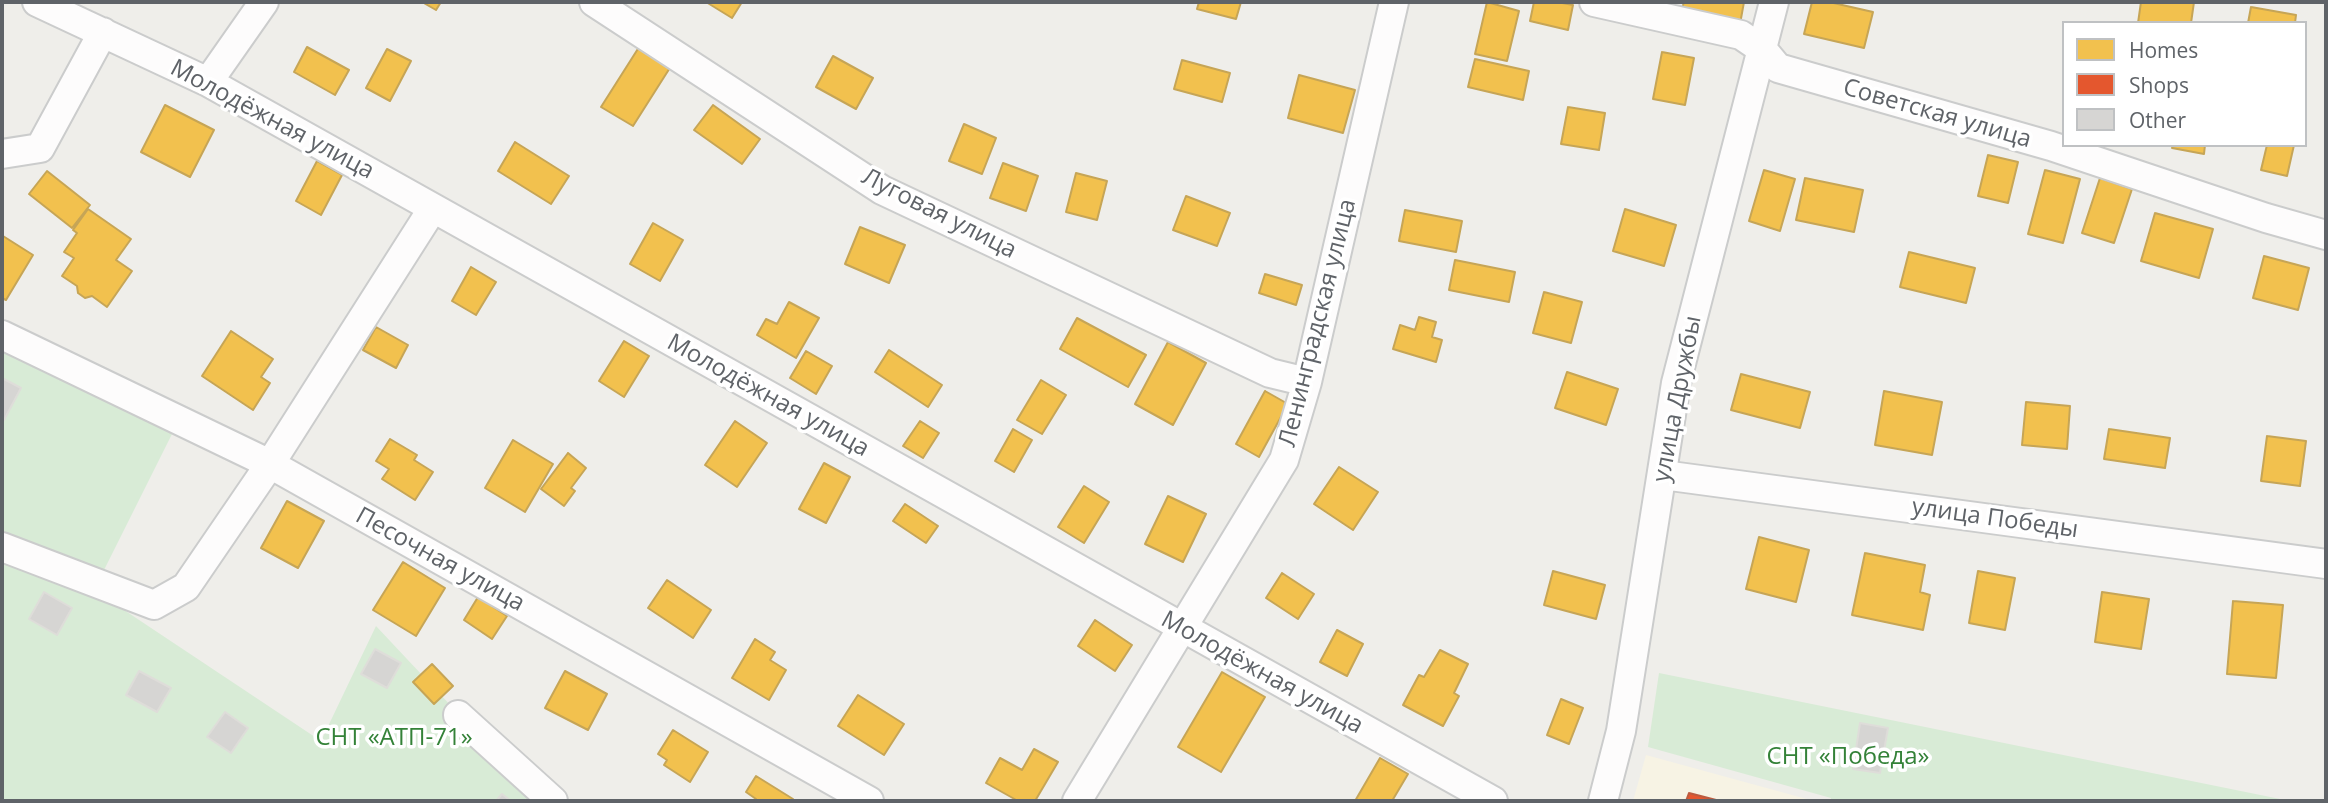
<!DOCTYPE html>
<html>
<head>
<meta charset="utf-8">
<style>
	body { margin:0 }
	#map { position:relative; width:2328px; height:803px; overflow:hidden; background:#efeeea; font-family:"Open Sans",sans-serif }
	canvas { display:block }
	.frame { position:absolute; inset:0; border:4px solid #5f6368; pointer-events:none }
	.legend { position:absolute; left:2062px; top:21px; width:245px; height:126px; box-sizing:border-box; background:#fff; border:2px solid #bfc1c3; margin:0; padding:9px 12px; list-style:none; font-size:21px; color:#5f6368 }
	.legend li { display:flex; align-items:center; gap:14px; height:35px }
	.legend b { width:35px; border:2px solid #bfc1c3 }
</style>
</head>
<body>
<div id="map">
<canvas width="2328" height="803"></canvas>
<div class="frame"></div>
<ul class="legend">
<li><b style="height:19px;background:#f2c14e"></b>Homes</li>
<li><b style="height:19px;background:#e4572e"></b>Shops</li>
<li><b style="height:19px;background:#d6d5d3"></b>Other</li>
</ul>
</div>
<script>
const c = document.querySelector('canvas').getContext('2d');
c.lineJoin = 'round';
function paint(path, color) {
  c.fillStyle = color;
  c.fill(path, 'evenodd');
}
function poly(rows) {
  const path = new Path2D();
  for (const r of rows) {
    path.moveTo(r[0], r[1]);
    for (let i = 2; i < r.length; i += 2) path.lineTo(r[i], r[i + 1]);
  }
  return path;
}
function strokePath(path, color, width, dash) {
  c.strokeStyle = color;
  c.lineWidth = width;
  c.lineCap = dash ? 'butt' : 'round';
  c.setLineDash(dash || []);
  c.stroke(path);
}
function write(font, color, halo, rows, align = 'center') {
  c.font = font + ' "Open Sans",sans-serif';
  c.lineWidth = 7;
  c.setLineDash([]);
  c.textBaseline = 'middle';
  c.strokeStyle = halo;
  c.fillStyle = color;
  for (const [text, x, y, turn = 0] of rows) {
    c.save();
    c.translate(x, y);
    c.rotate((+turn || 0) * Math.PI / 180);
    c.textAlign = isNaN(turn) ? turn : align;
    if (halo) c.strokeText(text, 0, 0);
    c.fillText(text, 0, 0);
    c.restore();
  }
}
paint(poly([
	[1646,755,1814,801,1633,801]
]), '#f7f3e4');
paint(poly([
	[2,346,172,434,94,590,321,741,376,626,453,708,553,801,2,801],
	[1659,673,2290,801,1831,801,1831,798,1648,747]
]), '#d8ebd6');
const homes = poly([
	[422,2,441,2,436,10,422,2],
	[706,2,742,2,732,18,706,2],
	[1199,2,1241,2,1236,19,1197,9,1199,2],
	[1487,2,1519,11,1507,61,1475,54,1487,2],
	[1534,2,1557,2,1573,5,1568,30,1530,21,1534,2],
	[1684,2,1744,2,1740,24,1681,12,1684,2],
	[1812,2,1829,2,1873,12,1864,48,1804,34,1812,2],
	[2141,2,2194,2,2191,23,2138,23,2141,2],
	[2251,7,2296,15,2295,23,2248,23,2251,7],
	[641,44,673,63,633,126,601,107,641,44],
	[307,47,349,70,335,95,294,72,307,47],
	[387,49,411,61,390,101,366,88,387,49],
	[1662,52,1694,58,1685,105,1653,99,1662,52],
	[833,56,873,78,856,109,816,87,833,56],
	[1475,59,1529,71,1523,100,1468,87,1475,59],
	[1182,60,1230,73,1222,102,1174,89,1182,60],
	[1299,75,1355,90,1343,133,1288,118,1299,75],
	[165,105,214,130,190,177,141,152,165,105],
	[713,105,760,139,742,164,694,130,713,105],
	[1568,107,1605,113,1599,150,1561,144,1568,107],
	[964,124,996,138,982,174,949,161,964,124],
	[515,142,569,176,551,204,498,171,515,142],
	[2173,145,2205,145,2204,154,2172,148,2173,145],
	[2267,145,2294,145,2287,176,2261,170,2267,145],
	[1988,155,2018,162,2008,203,1978,196,1988,155],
	[317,161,342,175,321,215,296,201,317,161],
	[1003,163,1038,176,1026,211,990,198,1003,163],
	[1764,170,1795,179,1780,231,1749,221,1764,170],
	[2045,170,2080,179,2063,243,2028,234,2045,170],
	[47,171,90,205,72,228,29,194,47,171],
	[1076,173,1107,181,1097,220,1066,212,1076,173],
	[1805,178,1863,190,1854,232,1796,220,1805,178],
	[2100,178,2132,189,2114,243,2082,233,2100,178],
	[1186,196,1230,213,1217,246,1173,230,1186,196],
	[88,209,131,239,116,260,132,271,107,307,92,296,85,298,78,293,77,286,62,276,74,258,64,252,77,233,73,230,88,209],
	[1625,209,1676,225,1664,266,1613,251,1625,209],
	[1405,210,1462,221,1456,252,1399,241,1405,210],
	[2155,213,2213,229,2199,278,2141,261,2155,213],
	[653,223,683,240,660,281,630,264,653,223],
	[860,227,905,245,889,283,845,264,860,227],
	[3,236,33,255,6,300,2,298,3,236],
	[1909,252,1975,268,1966,303,1900,287,1909,252],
	[2264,256,2309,268,2298,310,2253,298,2264,256],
	[1455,260,1515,272,1509,302,1449,290,1455,260],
	[471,267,496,282,476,315,452,301,471,267],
	[1265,274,1302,285,1296,305,1259,293,1265,274],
	[1544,292,1582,302,1571,343,1533,333,1544,292],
	[789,302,819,318,796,358,757,335,766,319,777,324,789,302],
	[1419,317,1436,322,1432,337,1442,340,1436,362,1393,349,1400,325,1415,330,1419,317],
	[1077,318,1146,355,1128,387,1060,349,1077,318],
	[376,327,408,345,396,368,363,350,376,327],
	[231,331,273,359,261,377,270,383,253,410,202,376,231,331],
	[624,341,649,356,624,397,599,381,624,341],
	[1168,342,1206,363,1173,425,1135,404,1168,342],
	[889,350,942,385,928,407,875,372,889,350],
	[806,351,832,366,816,394,790,378,806,351],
	[1567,372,1618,389,1606,425,1555,408,1567,372],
	[1741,374,1810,392,1800,428,1731,410,1741,374],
	[1041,380,1066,395,1042,434,1017,420,1041,380],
	[1265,391,1288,404,1259,457,1236,444,1265,391],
	[1884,391,1942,402,1932,455,1875,445,1884,391],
	[2026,402,2070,406,2067,449,2022,445,2026,402],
	[735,421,767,443,737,487,705,465,735,421],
	[920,421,939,433,923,458,903,446,920,421],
	[1013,429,1032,440,1014,472,995,461,1013,429],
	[2109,429,2170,438,2165,468,2104,459,2109,429],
	[2267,436,2306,441,2300,486,2261,481,2267,436],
	[390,439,417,455,414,460,433,472,415,500,382,479,389,469,376,461,390,439],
	[513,440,553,464,525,512,485,488,513,440],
	[568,453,586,468,571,488,575,491,564,506,541,489,568,453],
	[824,463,850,477,826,523,799,509,824,463],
	[1339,467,1378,492,1353,530,1314,504,1339,467],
	[1084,486,1109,502,1084,543,1058,527,1084,486],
	[1168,496,1206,514,1183,562,1145,544,1168,496],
	[287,501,324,521,298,568,261,548,287,501],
	[905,504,938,526,926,543,893,521,905,504],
	[1759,537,1809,550,1796,602,1746,589,1759,537],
	[1865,553,1925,565,1920,592,1930,595,1923,630,1852,615,1865,553],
	[403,562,445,588,416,636,373,610,403,562],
	[1553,571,1605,585,1596,619,1544,605,1553,571],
	[1978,571,2015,578,2005,630,1969,623,1978,571],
	[1282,573,1314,594,1298,619,1266,598,1282,573],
	[667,580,711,610,693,638,648,608,667,580],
	[2102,592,2149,599,2141,649,2095,642,2102,592],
	[478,597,507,616,492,639,464,620,478,597],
	[2233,601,2283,605,2276,678,2227,674,2233,601],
	[1095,620,1132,645,1115,671,1078,646,1095,620],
	[1337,630,1363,644,1347,676,1320,662,1337,630],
	[755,639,775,652,770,660,786,670,769,700,732,678,755,639],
	[1440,650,1468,664,1454,693,1459,696,1443,726,1403,705,1419,675,1424,677,1440,650],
	[432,664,453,686,434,704,413,682,432,664],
	[565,671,607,694,588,730,545,708,565,671],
	[1222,672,1265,697,1221,772,1178,747,1222,672],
	[858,695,904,724,884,755,838,726,858,695],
	[1561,699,1583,708,1569,744,1547,735,1561,699],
	[673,730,708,752,690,782,664,765,667,760,658,754,673,730],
	[1034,749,1058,762,1035,801,1018,801,986,783,1000,758,1022,770,1034,749],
	[1380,758,1408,774,1392,801,1355,801,1380,758],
	[756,776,793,799,791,801,755,801,756,799,746,792,756,776]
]);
paint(homes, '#f2c14e');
strokePath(homes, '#c6a556', 2);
const shops = poly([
	[1689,793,1720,801,1686,801,1689,793]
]);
paint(shops, '#e4572e');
strokePath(shops, '#bc5b3f', 2);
const building = poly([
	[2,378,21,388,4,420,2,419,2,378],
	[44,592,72,608,57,635,29,619,44,592],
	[375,649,401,663,387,688,361,674,375,649],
	[139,671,171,688,157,712,126,695,139,671],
	[225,712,248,728,231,753,207,737,225,712],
	[1860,723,1888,728,1880,773,1853,769,1860,723],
	[502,794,511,801,496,801,502,794]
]);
paint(building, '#d6d5d3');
strokePath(building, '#deddd9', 2);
const minor = poly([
	[37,2,208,82,1493,801],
	[594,2,882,190,1270,373,1307,382],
	[1594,2,1741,35,1763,50,1778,68,2051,146,2266,218,2326,235],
	[208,82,264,2],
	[2,154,40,148,103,32],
	[2,335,270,464,869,801],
	[1663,475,2326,564],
	[2,547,154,605,186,587,270,464,433,208],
	[458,715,553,801],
	[1077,801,1284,460,1307,382,1394,2],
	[1603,801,1621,731,1676,383,1774,2]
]);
strokePath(minor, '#cbcccc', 32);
strokePath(minor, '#fdfcfc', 28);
write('24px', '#5f6368', '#fff', [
	["Советская улица",1937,114,16],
	["Молодёжная улица",272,120,28],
	["Луговая улица",939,214,27],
	["Ленинградская улица",1318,323,-76],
	["Молодёжная улица",768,396,29],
	["улица Дружбы",1678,399,-79],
	["улица Победы",1995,519,8],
	["Песочная улица",440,560,29],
	["Молодёжная улица",1262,673,29]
]);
write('24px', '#348238', '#fff', [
	["СНТ «АТП-71»",394,738],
	["СНТ «Победа»",1848,757]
]);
</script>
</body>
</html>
